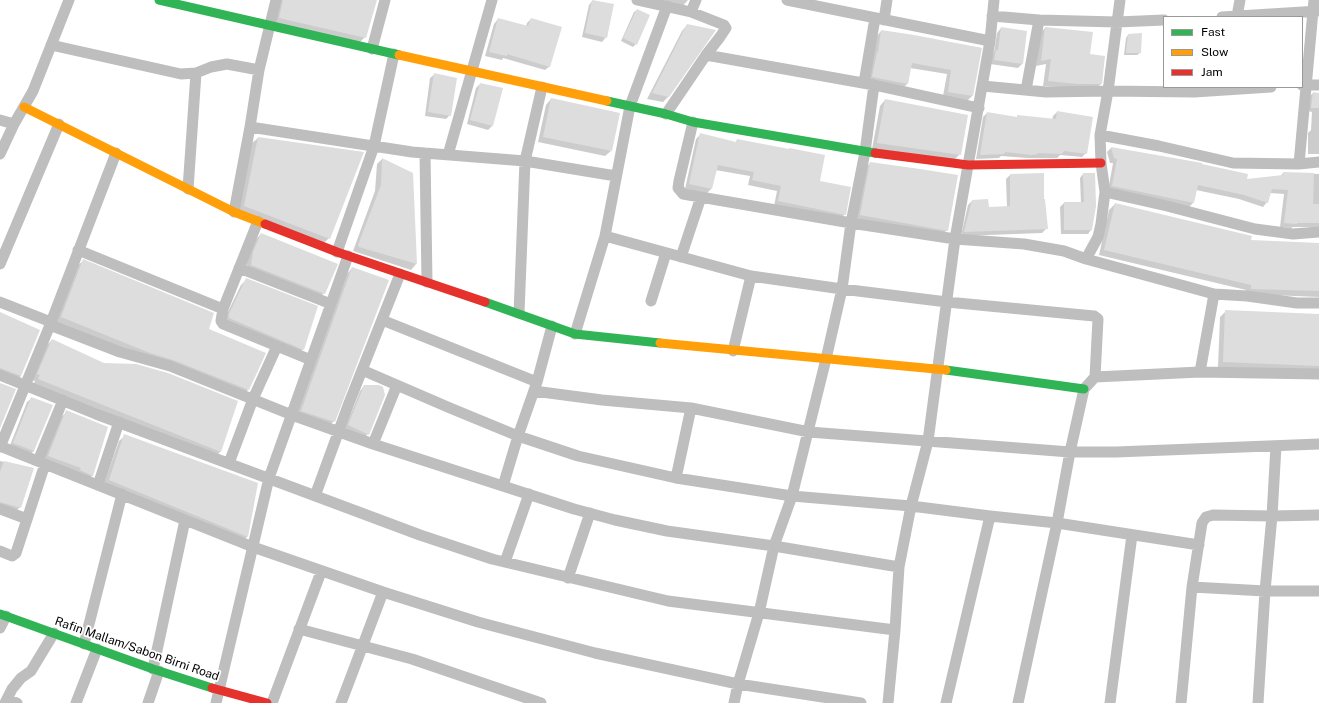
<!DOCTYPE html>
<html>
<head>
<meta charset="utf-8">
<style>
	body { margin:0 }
	#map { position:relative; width:1319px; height:703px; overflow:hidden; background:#fff; font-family:"Public Sans",sans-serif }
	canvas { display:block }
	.legend { position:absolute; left:1163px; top:16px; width:140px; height:72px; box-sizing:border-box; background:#fff; border:1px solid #999; margin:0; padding:5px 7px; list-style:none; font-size:12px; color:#000 }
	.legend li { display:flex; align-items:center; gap:8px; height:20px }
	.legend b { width:20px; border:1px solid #999 }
</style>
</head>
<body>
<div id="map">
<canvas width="1319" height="703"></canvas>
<ul class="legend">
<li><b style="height:5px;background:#30b455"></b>Fast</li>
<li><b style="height:5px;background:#ff9f0a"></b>Slow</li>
<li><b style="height:5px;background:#e5322d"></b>Jam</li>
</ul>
</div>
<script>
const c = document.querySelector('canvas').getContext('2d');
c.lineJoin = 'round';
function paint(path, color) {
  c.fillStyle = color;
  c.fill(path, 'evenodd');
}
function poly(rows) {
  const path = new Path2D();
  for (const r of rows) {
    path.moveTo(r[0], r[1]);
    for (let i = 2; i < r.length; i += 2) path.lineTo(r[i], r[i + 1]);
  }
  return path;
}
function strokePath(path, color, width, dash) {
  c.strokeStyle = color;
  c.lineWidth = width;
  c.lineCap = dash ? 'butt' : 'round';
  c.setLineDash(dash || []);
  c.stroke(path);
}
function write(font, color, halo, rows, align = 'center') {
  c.font = font + ' "Public Sans",sans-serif';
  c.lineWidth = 3.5;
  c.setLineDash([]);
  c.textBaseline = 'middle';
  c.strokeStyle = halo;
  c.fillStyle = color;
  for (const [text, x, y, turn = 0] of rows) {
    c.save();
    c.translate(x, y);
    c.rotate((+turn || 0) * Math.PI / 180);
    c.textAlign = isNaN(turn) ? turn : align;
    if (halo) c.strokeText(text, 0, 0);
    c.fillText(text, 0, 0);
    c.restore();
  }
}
paint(poly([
	[280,0,376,0,365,37,359,43,274,23],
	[593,0,606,37,602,42,582,37,589,5],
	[649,0,688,0,681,8],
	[637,10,636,44,633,47,621,41,634,12],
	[498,19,526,27,527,23,531,19,550,66,545,70,503,58,502,60,485,56,494,24],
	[687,25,669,96,663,102,647,99,682,31],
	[1001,28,1022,64,1018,68,990,64,992,55,994,52,997,33],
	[1045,28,1089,55,1101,84,1095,89,1043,86,1046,64,1036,66,1039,34],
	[881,31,981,48,972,96,967,101,943,96,947,74,910,68,908,83,903,88,868,81,877,36],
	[1128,35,1140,53,1137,55,1124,55,1126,38],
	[435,74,450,115,446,119,425,116,430,78],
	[480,84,493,125,488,130,467,124,476,88],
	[1313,93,1319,94,1319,154,1308,154,1308,133,1311,130,1312,112,1308,111,1309,97],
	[551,99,611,151,605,156,538,142,546,105],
	[885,100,960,154,954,160,872,149,880,106],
	[1057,112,1086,153,1082,157,1060,155,1057,158,1027,158,1001,156,999,158,976,159,983,117,987,113,1016,118,1052,120,1053,116],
	[700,135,735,143,737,140,845,214,840,219,774,206,777,191,748,185,750,176,715,170,711,189,706,194,685,189,696,139],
	[258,138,329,238,323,244,239,211,252,143],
	[1111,148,1245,180,1280,177,1283,173,1319,174,1319,227,1293,227,1291,228,1280,227,1284,194,1270,193,1267,202,1263,207,1239,199,1196,190,1193,203,1189,207,1108,191,1113,163,1110,163,1107,152],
	[382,159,412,173,416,264,411,270,353,251,375,191,377,164],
	[870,163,947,230,941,236,854,221,865,169],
	[1083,174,1091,230,1088,234,1061,234,1060,207,1064,203,1081,203,1080,178],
	[1010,175,1043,200,1046,229,1042,233,961,236,968,205,972,201,988,208,1007,207,1006,179],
	[1115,204,1250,241,1319,244,1319,297,1245,294,1246,290,1099,255,1109,210],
	[261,234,324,293,318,299,245,271,248,258,255,240],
	[83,261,208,329,248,390,243,395,56,323,77,266],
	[352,268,334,421,328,427,296,416,347,274],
	[246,280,303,349,298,355,224,320,241,285],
	[1226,311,1319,315,1319,371,1218,367,1220,317],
	[0,313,21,376,15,381,0,375],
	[52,340,221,451,215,457,33,385,35,381,32,380,46,346],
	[364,386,368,434,364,438,345,429,360,391],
	[32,398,34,451,29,455,9,448,27,402],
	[67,412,93,475,87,481,43,462,61,417],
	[125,436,256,484,247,537,241,543,103,486,119,441],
	[0,461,33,468,20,507,14,513,0,508]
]), '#0003');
paint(poly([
	[283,0,377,0,366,38,279,18],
	[592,0,614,4,607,38,585,33],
	[637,9,650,15,637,45,623,38],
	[498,18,528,26,531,18,562,27,550,67,507,54,507,56,489,52],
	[687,24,716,30,669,97,652,93],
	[1001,27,1027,31,1023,64,994,60,996,50,998,50],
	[1045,27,1093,32,1090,54,1105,56,1102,84,1078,84,1048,81,1051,59,1041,61],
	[881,30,914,35,982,48,973,96,948,92,951,70,912,63,908,84,872,77,877,52,878,52],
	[1142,33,1141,53,1126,53,1128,34],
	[434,73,457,78,451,116,428,112],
	[480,83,503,88,493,126,470,120],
	[1313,92,1319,93,1319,108,1311,108],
	[551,98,620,113,612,151,543,137],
	[885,99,968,115,961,155,877,143],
	[1057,111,1093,117,1087,154,1064,151,1062,154,1038,153,1038,154,1032,155,1005,152,1004,154,980,155,987,112,1017,117,1017,115,1056,119],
	[700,133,736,142,737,139,789,149,789,148,825,155,820,181,851,187,846,215,778,201,781,186,752,180,754,172,718,165,712,189,689,184],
	[258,137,364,152,330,239,244,206],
	[1111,147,1202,163,1202,164,1248,174,1247,179,1283,175,1283,172,1314,173,1313,204,1319,204,1319,223,1297,223,1297,224,1284,223,1288,190,1272,189,1268,203,1244,195,1198,185,1194,203,1112,186,1117,159,1114,158],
	[382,158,413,173,417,264,359,247,358,245,381,185],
	[870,162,920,169,958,175,948,231,860,215],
	[1044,173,1044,199,1045,199,1048,229,964,232,972,200,988,199,989,207,1010,206,1010,174],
	[1083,173,1095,173,1096,206,1092,230,1064,230,1064,202,1084,202],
	[1115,203,1252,236,1251,240,1319,243,1319,291,1251,289,1251,285,1104,250],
	[261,233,338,264,325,294,251,265,253,252],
	[83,259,214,313,209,329,266,353,249,390,173,360,150,353,61,317],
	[352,267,389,280,335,422,301,411],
	[246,278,318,306,304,350,229,318,229,314],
	[1225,310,1319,314,1319,366,1223,362],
	[0,312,40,330,21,376,0,368],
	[52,339,104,363,136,364,168,373,238,401,221,452,38,379,40,375,37,374],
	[0,383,16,389,0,428],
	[364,385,379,385,383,387,385,395,369,435,348,425],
	[31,397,53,405,34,451,13,443],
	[66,410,108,427,93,476,80,470,81,468,48,456],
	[124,434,258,483,248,537,109,480],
	[4,461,34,468,21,508,0,502,0,472]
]), '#ddd');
strokePath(poly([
	[637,0,691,12,724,25,726,28,720,37,706,55,666,114],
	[787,0,990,41],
	[691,12,696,0],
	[992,16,1039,20,1117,22,1164,20],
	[1237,16,1240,0],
	[1222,17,1319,11],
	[884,20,887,0],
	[51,45,181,74,196,73,211,67,227,64,259,70],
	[372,49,385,0],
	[706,55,874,85,979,108],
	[864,83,875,18],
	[1302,85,1319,85],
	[983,86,1046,92,1108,91,1194,92,1271,87],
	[1026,90,1039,20],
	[0,120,14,124],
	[693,122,679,181,678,188,683,194,851,223,955,239,1024,244,1064,251,1086,259,1214,294,1247,296,1297,303,1319,303],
	[250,127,412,152,525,161,616,176],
	[1100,135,1159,146,1233,163,1299,164,1319,162],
	[425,153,427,282],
	[0,154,14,124,33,91,69,0],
	[448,155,492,0],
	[1299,164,1314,0],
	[188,189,196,73],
	[1105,192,1167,206,1255,229,1293,234,1319,232],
	[234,212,250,127,259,70,276,0],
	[258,221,223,309,221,321,223,324,311,360],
	[605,236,751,276,842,289,947,302,1094,316,1098,319,1095,377,1084,389,1070,452,1057,523,1018,703],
	[78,250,223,309],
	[337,252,374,146,394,54],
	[681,257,701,197],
	[1086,259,1098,237,1101,224,1105,192,1101,163,1100,135,1108,91,1120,0],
	[0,264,59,124],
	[239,268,331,304],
	[651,301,666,253],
	[0,302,51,322],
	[519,313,525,161,542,87],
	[382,320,537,382],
	[50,325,120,352,170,366,292,415,373,444,574,509,615,520,667,531,774,546,899,567],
	[575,334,605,236,630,106,667,6],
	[733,351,751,276],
	[362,370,450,408,518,436,578,456,676,478,792,496,911,506,990,516,1057,523,1199,545],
	[1200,372,1214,294],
	[0,375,96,414,420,535,492,559,668,601,895,630],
	[1095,377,1200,372,1319,374],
	[534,391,602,400,691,408,809,432,1070,452,1116,452,1319,444],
	[373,444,397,385],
	[0,446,253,547,383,592,478,622,595,653,738,684,861,703],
	[0,447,50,325,116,153],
	[38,461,63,400],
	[229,463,253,399,277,346],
	[676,478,691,408],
	[98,485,119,422],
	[503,486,518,436,537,382,552,326],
	[315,496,349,403,400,274],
	[0,509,27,519],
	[0,551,12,556,16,553,45,464],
	[505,562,529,494],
	[568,578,590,513],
	[1192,587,1265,591,1319,591],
	[0,628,6,616],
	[299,629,412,659,541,703],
	[84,644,122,494],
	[153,669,185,520],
	[7,699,17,703],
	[5,703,12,689,21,678,31,671,54,633],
	[76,703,97,649],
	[148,703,159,671],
	[216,703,269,478,348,256],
	[272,703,321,572],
	[341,703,383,592],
	[734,703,738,684,759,613,774,546,792,496,826,359,842,289,851,223,865,152,874,85],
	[888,703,895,630,899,567,911,506,928,441,955,239,990,41,994,0],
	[946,703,990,516],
	[1110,703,1132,535],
	[1181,703,1192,587,1202,523,1206,517,1213,515,1272,516,1319,515],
	[1258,703,1265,591,1272,516,1276,446]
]), '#bebebe', 11);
strokePath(poly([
	[159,0,399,55],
	[607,101,666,114,693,122,875,153],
	[485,302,575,334,660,343],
	[946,370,1084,389],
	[0,614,153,669,212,688]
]), '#30b455', 9);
strokePath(poly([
	[399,55,607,101],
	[24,107,234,212,265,224],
	[660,343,946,370]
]), '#ff9f0a', 9);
strokePath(poly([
	[875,153,968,165,1101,163],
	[265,224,337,252,485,302],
	[212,688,267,703]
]), '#e5322d', 9);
write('12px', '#000', '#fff', [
	["Rafin Mallam/Sabon Birni Road",137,649,19]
]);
</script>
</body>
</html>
